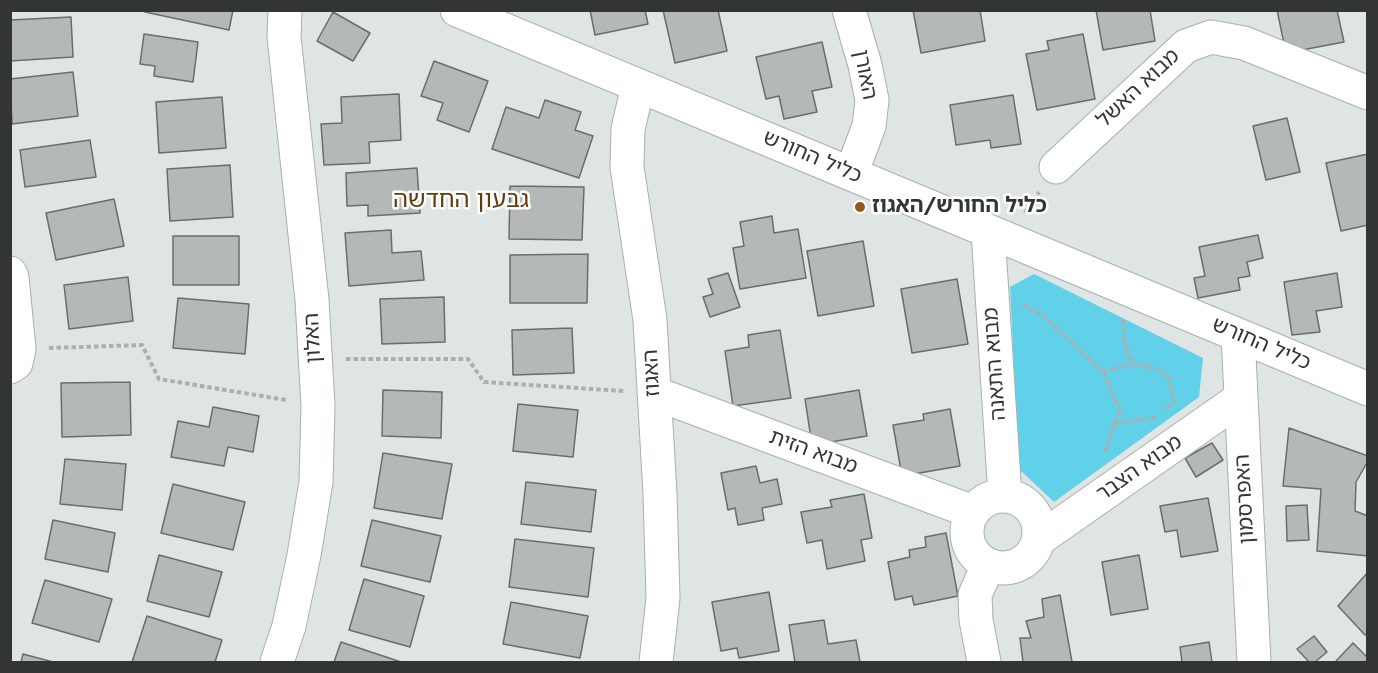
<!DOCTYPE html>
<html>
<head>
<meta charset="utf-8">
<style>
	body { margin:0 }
	#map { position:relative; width:1378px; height:673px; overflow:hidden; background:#dfe4e5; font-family:Jost,sans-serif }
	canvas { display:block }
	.frame { position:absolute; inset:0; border:12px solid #333435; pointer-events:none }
</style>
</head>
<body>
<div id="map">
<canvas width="1378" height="673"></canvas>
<div class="frame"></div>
</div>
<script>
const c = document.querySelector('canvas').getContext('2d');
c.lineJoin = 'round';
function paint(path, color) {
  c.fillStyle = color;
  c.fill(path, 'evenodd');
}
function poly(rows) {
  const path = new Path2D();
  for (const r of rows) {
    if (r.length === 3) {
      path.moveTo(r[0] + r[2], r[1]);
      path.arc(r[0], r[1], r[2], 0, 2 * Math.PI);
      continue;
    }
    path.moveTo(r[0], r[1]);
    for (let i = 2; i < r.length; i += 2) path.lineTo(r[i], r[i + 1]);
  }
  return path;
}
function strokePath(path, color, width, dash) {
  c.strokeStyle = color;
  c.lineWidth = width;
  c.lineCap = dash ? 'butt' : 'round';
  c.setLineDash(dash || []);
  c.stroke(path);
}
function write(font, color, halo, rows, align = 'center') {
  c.font = font + ' Jost,"Noto Sans Hebrew",sans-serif';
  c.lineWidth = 5;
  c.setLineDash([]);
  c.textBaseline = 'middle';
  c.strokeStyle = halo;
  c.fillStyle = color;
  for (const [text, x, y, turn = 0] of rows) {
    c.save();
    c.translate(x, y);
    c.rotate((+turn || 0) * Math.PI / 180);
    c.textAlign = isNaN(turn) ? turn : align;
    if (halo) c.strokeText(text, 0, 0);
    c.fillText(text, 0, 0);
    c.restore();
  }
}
paint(poly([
	[1034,274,1203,358,1199,397,1054,502,1019,469,1010,287]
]), '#61d1e9');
const building = poly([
	[145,10,233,10,229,30,145,12,145,10],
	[590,10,645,10,648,24,595,35,590,10],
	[663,10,718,10,727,51,675,63,663,10],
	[913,10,980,10,985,41,921,53,913,10],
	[1096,10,1150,10,1155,41,1103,50,1096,10],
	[1277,10,1337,10,1344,42,1286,53,1277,10],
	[333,12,370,33,353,61,317,41,333,12],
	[71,17,73,57,10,61,10,20,71,17],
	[144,34,198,42,193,82,154,76,155,66,140,64,144,34],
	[1083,34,1095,99,1037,110,1026,54,1049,50,1047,41,1083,34],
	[822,42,832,87,812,91,817,112,784,119,779,96,766,99,756,57,822,42],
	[434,61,488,81,469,132,437,120,443,103,421,96,434,61],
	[73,72,78,116,12,124,10,79,73,72],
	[399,94,401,140,369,142,370,163,324,165,321,124,342,123,341,97,399,94],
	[1013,95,1021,144,991,148,990,140,956,145,950,105,1013,95],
	[222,97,226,148,159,153,156,102,222,97],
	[545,100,581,112,575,130,593,136,579,178,492,149,506,107,539,118,545,100],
	[1287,118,1300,172,1266,180,1253,126,1287,118],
	[90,140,96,177,25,187,20,150,90,140],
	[1368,154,1368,225,1341,231,1326,163,1368,154],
	[230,165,233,217,170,221,167,169,230,165],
	[417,168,420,213,368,216,368,205,347,206,346,173,417,168],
	[510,186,584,187,582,240,509,239,510,186],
	[114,199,124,246,56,260,46,213,114,199],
	[772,216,774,233,798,229,806,278,740,289,733,248,744,246,740,222,772,216],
	[391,230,392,253,421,251,424,280,349,286,345,233,391,230],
	[1258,235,1263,258,1247,262,1250,276,1238,278,1240,290,1198,298,1194,278,1205,276,1199,247,1258,235],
	[173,236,239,236,239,285,173,285,173,236],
	[863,241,874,306,818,316,807,251,863,241],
	[588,254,587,303,510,303,510,255,588,254],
	[728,273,740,307,710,317,703,297,713,294,708,279,728,273],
	[1337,273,1342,307,1316,311,1320,332,1292,335,1284,282,1337,273],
	[128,277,133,321,69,329,64,285,128,277],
	[957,279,968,344,912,353,901,289,957,279],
	[444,297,445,342,382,344,380,299,444,297],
	[178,298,249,304,245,354,173,348,178,298],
	[572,328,574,373,513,375,512,330,572,328],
	[780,330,791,398,733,406,725,351,749,347,748,335,780,330],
	[130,382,131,435,62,437,61,383,130,382],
	[383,390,442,392,441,438,382,436,383,390],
	[859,390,867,436,812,445,805,399,859,390],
	[518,404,578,410,573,457,513,451,518,404],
	[213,407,259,416,253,452,228,447,224,466,171,457,178,421,209,427,213,407],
	[950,409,960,466,902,476,893,425,924,420,923,414,950,409],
	[1289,428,1368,456,1368,461,1356,482,1355,511,1368,516,1368,556,1317,551,1321,489,1283,486,1289,428],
	[1212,443,1223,460,1196,477,1185,458,1212,443],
	[383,453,452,464,442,519,374,508,383,453],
	[65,459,126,464,122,510,60,504,65,459],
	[756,466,760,483,777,479,782,504,762,508,764,520,738,525,735,508,728,510,721,473,756,466],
	[526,482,596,490,591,532,521,524,526,482],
	[173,484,245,502,233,550,161,533,173,484],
	[864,494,872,538,861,540,865,561,827,569,822,540,807,543,801,512,832,507,830,500,864,494],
	[1208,498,1218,551,1181,557,1177,530,1165,532,1160,506,1208,498],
	[1307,505,1309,540,1287,541,1286,506,1307,505],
	[53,520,115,533,108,572,45,559,53,520],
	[372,520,441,536,430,582,361,566,372,520],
	[946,533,958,596,914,605,912,596,895,600,888,562,910,557,909,550,926,547,925,537,946,533],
	[515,539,594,548,588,597,509,587,515,539],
	[159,555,222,572,209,617,147,601,159,555],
	[1139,555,1148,609,1111,615,1102,562,1139,555],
	[1368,572,1368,633,1365,635,1338,606,1368,572],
	[364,579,424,596,410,647,349,630,364,579],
	[45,580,112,599,99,642,32,623,45,580],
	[769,592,779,651,739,658,737,648,721,651,712,602,769,592],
	[1060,595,1072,662,1023,662,1020,638,1031,638,1026,621,1044,617,1042,599,1060,595],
	[511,602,588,616,580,658,503,644,511,602],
	[147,616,222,640,215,662,132,662,147,616],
	[824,620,828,644,856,640,860,662,795,662,789,625,824,620],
	[1314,636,1327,652,1315,662,1309,662,1297,649,1314,636],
	[341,642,401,662,334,662,341,642],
	[1209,642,1212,662,1182,662,1180,647,1209,642],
	[1353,643,1368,658,1368,662,1337,662,1336,661,1353,643],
	[23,654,53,662,21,662,23,654]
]);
paint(building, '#b4b8b9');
strokePath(building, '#696d6e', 1.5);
const street = poly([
	[457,10,1368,389],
	[849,10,865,65,872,100,869,126,851,174],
	[638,86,628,129,627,167,650,320,660,494,663,598,656,662],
	[1056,167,1186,46,1211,37,1244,43,1368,93],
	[988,232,1005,496],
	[10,273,12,277,19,349,16,363,10,367],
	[1238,335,1254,662],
	[654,393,973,512],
	[1003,532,36],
	[1038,540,1241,398],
	[277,662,289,626,304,555,316,482,318,406,312,300,284,37,285,10],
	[984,662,976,620,975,595,988,565]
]);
strokePath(street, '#aaaeaf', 35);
strokePath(poly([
	[1025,213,1039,192],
	[1023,305,1045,317,1103,372,1121,412,1114,424,1105,454],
	[1123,320,1125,347,1133,363,1158,369,1169,378,1174,401,1164,410],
	[49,348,142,345,159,379,286,400],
	[346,359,468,359,484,382,624,391],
	[1103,372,1133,363],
	[1114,424,1156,417]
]), '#abafb0', 4, [4.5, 3]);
strokePath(street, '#fff', 33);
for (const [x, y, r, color] of [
	[860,207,6,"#925815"]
]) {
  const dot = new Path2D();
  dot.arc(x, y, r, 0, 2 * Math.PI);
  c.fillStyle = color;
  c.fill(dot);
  strokePath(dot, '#fff', 2);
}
write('21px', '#333435', '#fff', [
	["האורן",864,75,79],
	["מבוא האשל",1139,89,-43],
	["כליל החורש",812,158,23],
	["האלון",314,338,-93],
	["כליל החורש",1261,345,23],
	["מבוא התאנה",996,364,-94],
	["האגוז",653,373,-93],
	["מבוא הזית",813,453,20],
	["מבוא הצבר",1140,469,-35],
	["האפרסמון",1246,499,-93]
]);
write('bold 21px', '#333435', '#fff', [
	["כליל החורש/האגוז",872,207]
], 'left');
write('24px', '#643b0f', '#fff', [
	["גבעון החדשה",461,201]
]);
</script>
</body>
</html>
